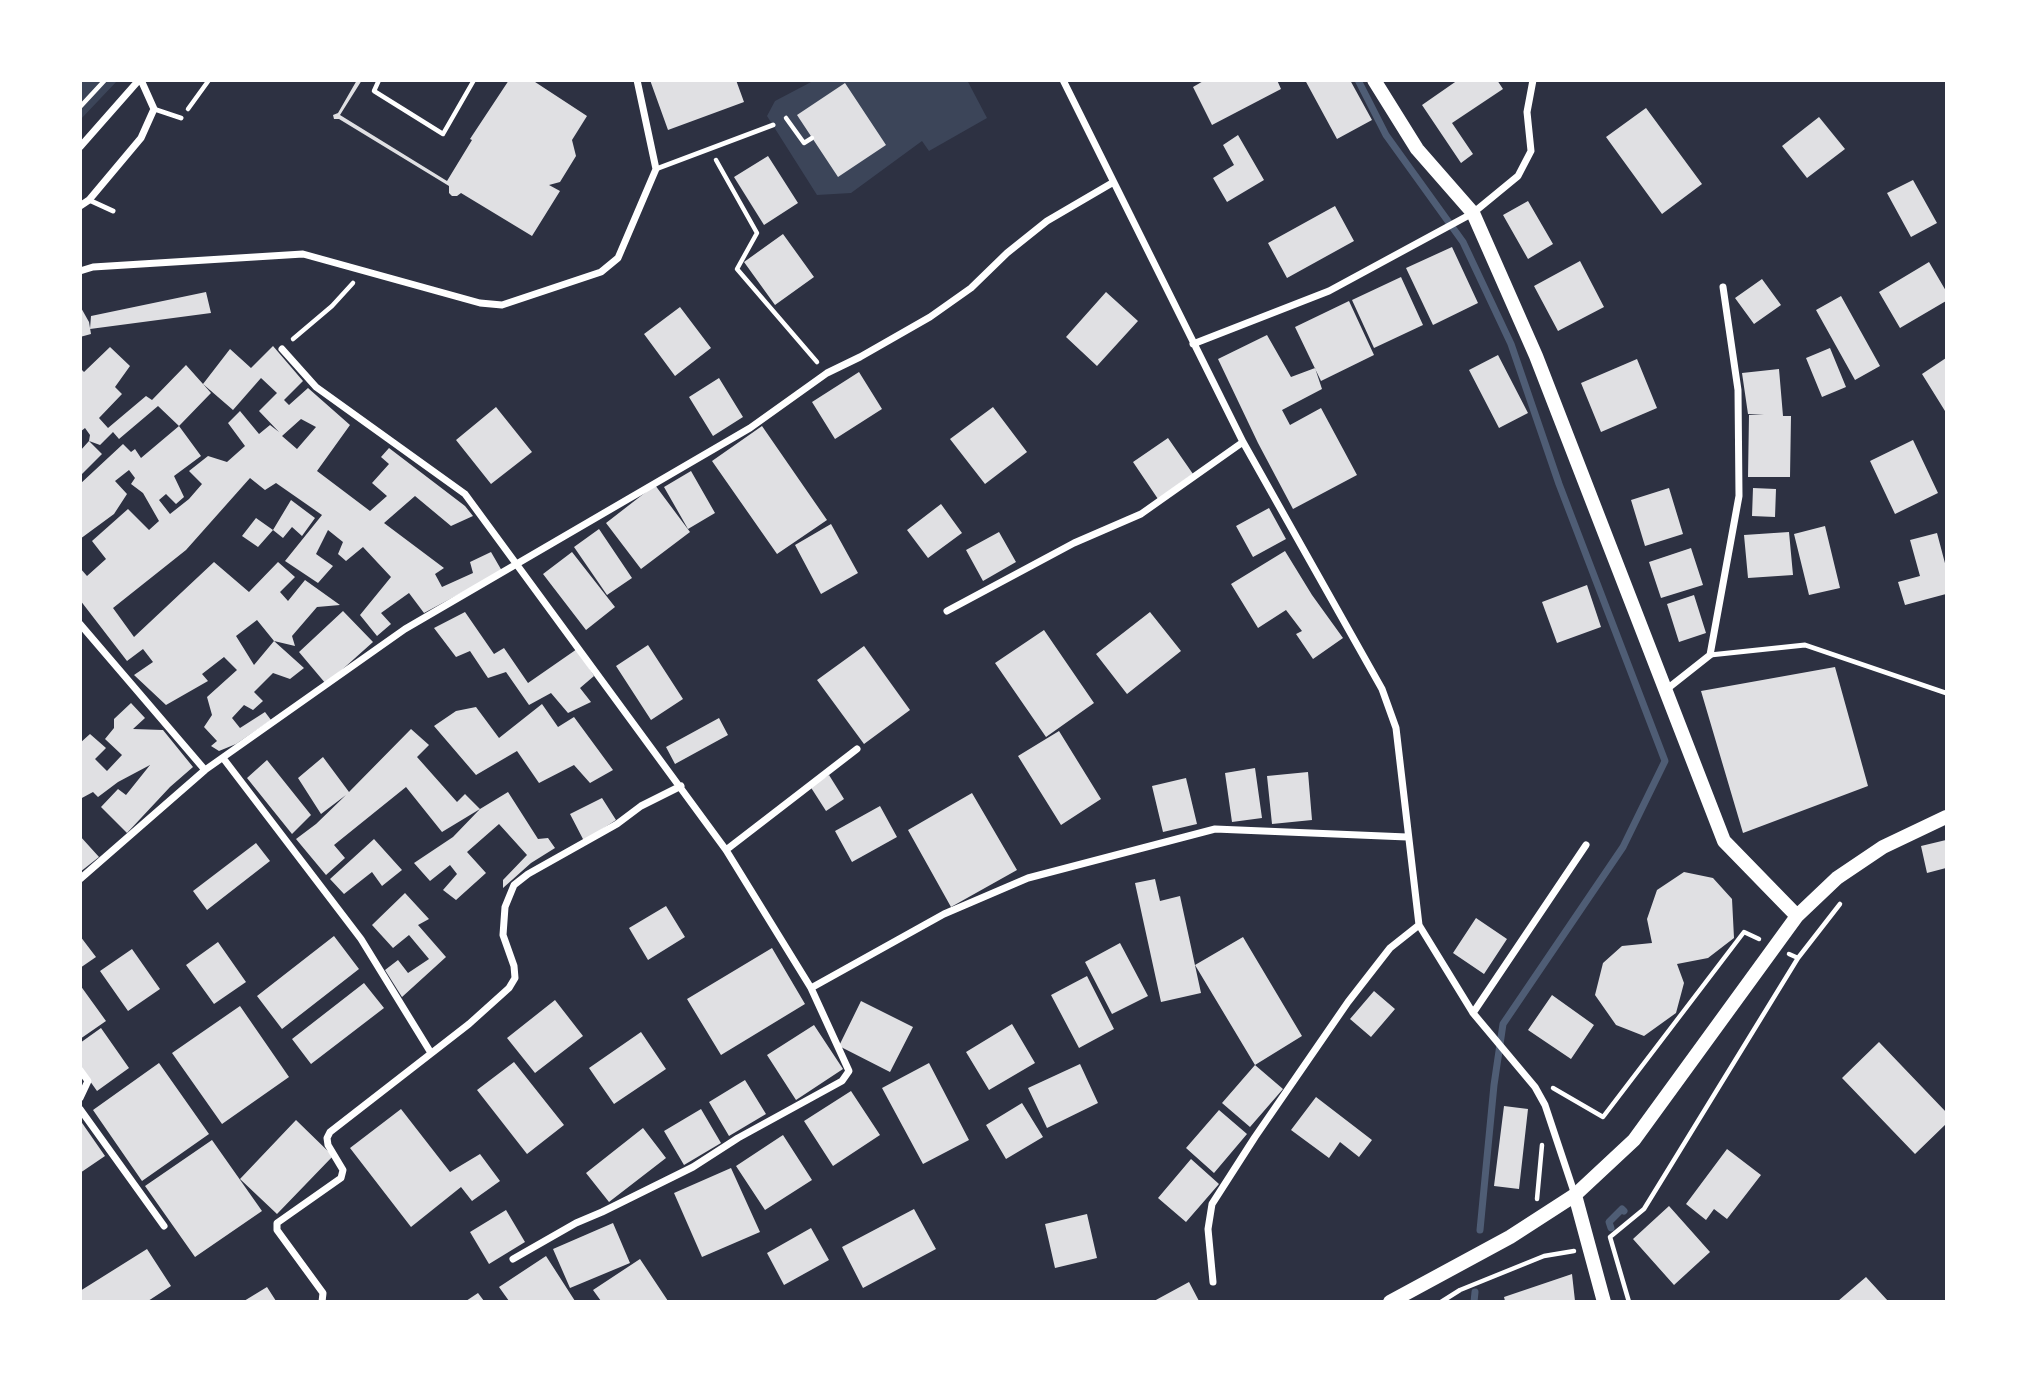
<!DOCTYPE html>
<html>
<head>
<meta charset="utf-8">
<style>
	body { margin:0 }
	#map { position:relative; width:2027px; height:1382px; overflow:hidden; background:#2d3142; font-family:Helvetica,sans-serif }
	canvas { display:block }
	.frame { position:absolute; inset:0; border:82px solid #fff; pointer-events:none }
</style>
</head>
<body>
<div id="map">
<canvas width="2027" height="1382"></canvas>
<div class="frame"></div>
</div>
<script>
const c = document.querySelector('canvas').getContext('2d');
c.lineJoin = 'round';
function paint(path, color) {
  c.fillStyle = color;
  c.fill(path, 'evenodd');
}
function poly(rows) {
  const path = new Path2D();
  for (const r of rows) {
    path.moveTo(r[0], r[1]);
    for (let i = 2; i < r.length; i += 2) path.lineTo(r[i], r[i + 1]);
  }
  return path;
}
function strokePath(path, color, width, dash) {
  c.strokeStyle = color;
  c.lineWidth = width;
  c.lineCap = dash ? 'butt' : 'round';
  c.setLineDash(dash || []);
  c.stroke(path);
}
paint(poly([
	[967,80,987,118,929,151,922,141,851,193,817,195,767,116,775,101,813,81],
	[81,81,117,81,81,119]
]), '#3c4559');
strokePath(poly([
	[1358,80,1386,135,1463,242,1511,344,1559,484,1665,761,1623,847,1503,1024,1494,1085,1480,1230],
	[1611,1228,1609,1222,1622,1209,1624,1211],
	[1474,1302,1475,1292]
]), '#4f5d75', 7);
paint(poly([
	[357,80,362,80,340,115,447,181,472,140,470,139,509,80,532,80,587,116,572,140,576,156,560,182,549,185,560,191,532,236,461,193,457,196,452,196,449,193,449,186,339,119,334,119,333,115,338,113],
	[650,80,736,80,744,102,668,130],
	[1205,80,1277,80,1281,89,1212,125,1193,87],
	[1305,80,1350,80,1372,120,1337,139],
	[1458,80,1497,80,1503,89,1452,123,1473,154,1461,163,1422,105],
	[845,83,886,145,838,177,797,115],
	[1646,108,1702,184,1662,214,1606,137],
	[1819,117,1845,149,1807,178,1782,146],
	[1238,135,1264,180,1227,202,1213,178,1234,165,1223,145],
	[768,156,798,203,764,225,734,177],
	[1913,180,1937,223,1911,237,1887,193],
	[1528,201,1553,244,1528,259,1503,215],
	[1335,206,1354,241,1287,278,1268,243],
	[783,234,814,277,775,305,744,262],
	[1452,247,1478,303,1433,325,1406,268],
	[1580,261,1604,307,1558,331,1534,286],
	[1929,262,1946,291,1946,301,1900,328,1879,292],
	[1401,277,1423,325,1374,348,1352,300],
	[1762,279,1781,305,1754,324,1735,298],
	[206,292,211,313,90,329,91,316],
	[1106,292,1138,321,1097,366,1066,337],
	[1841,296,1880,366,1855,380,1816,310],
	[1349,301,1374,355,1321,381,1295,327],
	[80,306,89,322,91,334,80,337],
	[680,307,711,348,675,376,644,334],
	[1267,335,1291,377,1315,368,1322,389,1282,410,1290,425,1321,408,1357,475,1293,509,1258,443,1218,359],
	[273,346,303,381,284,400,289,405,308,388,350,425,317,471,370,511,387,496,372,483,389,464,381,457,389,448,465,506,473,516,451,526,415,496,384,523,444,568,435,574,442,587,473,573,470,562,491,552,502,571,424,613,409,593,381,613,391,624,377,636,360,615,391,577,363,547,346,561,338,554,343,542,328,530,316,554,333,566,318,583,285,561,322,515,276,483,265,490,250,478,186,550,113,608,134,637,214,562,249,592,278,562,295,577,280,592,288,601,305,580,340,605,317,607,292,636,295,646,274,641,304,668,290,679,273,673,254,692,263,701,253,710,244,705,232,718,240,728,265,712,271,720,236,744,219,751,211,746,217,741,204,727,212,715,207,697,237,670,224,657,202,674,208,681,166,705,134,675,153,662,143,649,127,661,80,600,80,568,87,576,106,559,92,541,128,509,149,530,159,521,143,493,131,484,135,478,129,470,115,481,127,494,114,514,80,539,80,484,123,444,131,452,135,449,141,458,179,426,201,456,174,476,184,497,176,504,166,494,159,500,170,514,189,499,202,484,189,471,208,456,227,462,245,446,228,423,240,411,259,434,270,425,279,432,259,411,277,393,261,378,233,410,203,384,211,393,179,426,158,406,119,439,113,432,100,445,89,441,90,435,85,428,80,432,80,368,84,372,110,347,130,366,115,387,122,394,99,418,108,428,146,396,152,400,186,365,203,384,230,349,251,368],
	[301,419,316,427,297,449,282,436],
	[257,620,274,641,254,665,236,636],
	[1830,348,1846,387,1822,397,1806,358],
	[1498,355,1528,413,1499,428,1469,370],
	[1946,358,1946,410,1945,411,1922,374],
	[1637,359,1657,408,1601,432,1581,383],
	[1779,369,1783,416,1791,416,1790,477,1748,477,1749,415,1764,415,1748,414,1742,373],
	[859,372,882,409,835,439,812,402],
	[719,378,743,417,713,436,689,397],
	[496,407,532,452,491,484,456,440],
	[993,407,1027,452,985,484,950,439],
	[762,426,827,520,777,554,712,461],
	[1168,438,1193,474,1158,499,1133,462],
	[1913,440,1938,493,1895,514,1870,461],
	[89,441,102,454,80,476,80,451],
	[691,471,715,513,688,529,664,487],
	[655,485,690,532,641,569,606,523],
	[1669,488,1683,534,1645,546,1631,500],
	[1753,488,1776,489,1775,517,1752,516],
	[291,500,315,518,302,536,292,527,283,538,273,530],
	[941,504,962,533,928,558,907,530],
	[1269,508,1286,539,1253,557,1236,526],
	[256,518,273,530,258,547,242,536],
	[831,524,858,573,821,594,795,545],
	[1825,526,1840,588,1809,595,1794,534],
	[599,529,632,578,607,595,574,547],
	[999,532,1016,562,983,581,966,550],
	[1789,532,1793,575,1748,578,1744,535],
	[1937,533,1946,567,1946,594,1905,605,1898,582,1920,576,1910,540],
	[1691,548,1703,585,1661,598,1649,562],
	[1285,551,1312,595,1343,638,1313,659,1296,634,1302,631,1286,610,1258,628,1231,584],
	[572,552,615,607,586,630,543,574],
	[1587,585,1601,627,1557,643,1542,602],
	[1694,595,1706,633,1679,642,1667,604],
	[343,611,373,642,326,684,299,652],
	[465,612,494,654,504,648,528,683,577,649,594,676,580,688,591,702,568,713,551,693,529,705,506,672,488,678,470,651,456,657,434,628],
	[1150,612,1181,651,1127,694,1096,654],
	[1044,630,1094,703,1046,737,995,663],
	[648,645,683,699,651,720,616,666],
	[864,646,910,710,864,744,817,680],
	[1835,667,1868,786,1743,833,1701,691],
	[131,703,145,718,133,729,163,730,193,767,170,787,127,833,101,807,118,789,126,795,150,765,118,782,98,797,93,792,80,799,80,743,90,734,106,748,95,759,107,771,122,755,105,739,114,728,114,719],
	[542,704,558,727,574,717,613,770,590,783,574,765,539,783,517,751,476,775,434,726,456,711,476,707,499,738],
	[719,718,728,735,675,764,666,747],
	[411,729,429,745,417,757,457,802,465,794,480,809,442,832,406,787,334,845,345,858,326,875,296,839,316,824,346,795,321,814,298,778,323,757,349,792],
	[1059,731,1101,799,1061,825,1018,756],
	[267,760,311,815,292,834,247,778],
	[1255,768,1262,818,1232,822,1225,773],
	[1308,772,1312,820,1272,824,1267,776],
	[829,775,844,799,826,811,810,786],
	[1186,778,1197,824,1163,832,1152,786],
	[508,792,538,839,548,838,555,848,531,863,503,888,503,880,527,855,499,824,467,852,486,873,456,900,443,890,457,874,450,865,430,881,414,863,453,837,480,809],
	[972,793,1017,870,951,907,908,830],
	[602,798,616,820,584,841,570,814],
	[880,806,897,837,852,862,835,831],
	[80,836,99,857,80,872],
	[374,839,402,870,382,886,372,872,344,894,330,879],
	[1946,840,1946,868,1927,873,1921,846],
	[256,843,270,861,207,910,193,891],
	[1684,872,1713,878,1732,899,1734,938,1708,958,1677,964,1684,983,1676,1013,1644,1036,1616,1025,1595,995,1603,963,1622,946,1652,943,1647,919,1657,890],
	[1155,879,1160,901,1180,896,1201,993,1161,1002,1135,883],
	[405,893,429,919,418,925,446,957,402,997,385,970,398,960,408,973,429,959,409,935,393,948,372,925],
	[666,906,685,937,648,960,629,928],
	[1476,918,1507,939,1484,974,1453,953],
	[80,936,96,957,80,968],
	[334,936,359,969,282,1029,257,996],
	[1243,937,1302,1036,1255,1065,1195,965],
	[218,942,246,982,214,1004,186,965],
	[1120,943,1148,996,1112,1014,1085,962],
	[772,948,805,1004,721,1055,687,999],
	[132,949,160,989,128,1011,100,971],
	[1087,976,1114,1029,1079,1048,1051,995],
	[364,983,384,1008,311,1064,292,1039],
	[80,985,106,1021,80,1039],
	[1374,991,1395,1009,1371,1037,1350,1019],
	[1552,995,1594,1025,1571,1059,1528,1030],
	[555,1000,583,1036,535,1073,507,1038],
	[861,1001,913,1027,890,1072,839,1046],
	[240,1006,289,1077,222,1124,172,1053],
	[1012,1024,1035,1063,989,1090,966,1052],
	[814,1025,843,1069,796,1100,767,1055],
	[101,1028,129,1068,97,1091,80,1067,80,1043],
	[641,1032,666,1069,614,1104,589,1068],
	[1879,1042,1946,1112,1946,1124,1915,1154,1842,1078],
	[514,1062,564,1125,527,1154,477,1090],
	[159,1063,209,1134,142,1181,93,1110],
	[929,1063,969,1140,923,1164,882,1088],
	[1080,1064,1098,1103,1047,1128,1028,1088],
	[1255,1065,1283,1089,1250,1127,1222,1103],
	[745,1080,766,1114,729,1136,709,1102],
	[851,1091,880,1135,833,1166,804,1121],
	[1316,1097,1372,1140,1359,1157,1340,1142,1329,1158,1291,1130],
	[1022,1103,1043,1137,1006,1159,986,1125],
	[1504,1106,1528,1109,1519,1189,1494,1186],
	[401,1109,450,1172,480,1154,500,1181,472,1201,461,1187,411,1227,350,1148],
	[701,1109,721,1143,684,1165,664,1131],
	[1219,1110,1247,1134,1214,1173,1186,1148],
	[80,1120,105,1156,80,1173],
	[296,1120,333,1156,277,1214,240,1179],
	[643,1128,666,1158,609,1202,586,1173],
	[783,1135,812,1180,765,1210,736,1166],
	[212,1140,262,1211,195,1257,145,1186],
	[1727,1149,1761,1175,1727,1219,1714,1209,1706,1220,1686,1204],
	[1191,1159,1219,1184,1186,1222,1158,1198],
	[731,1168,760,1232,702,1257,674,1193],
	[1669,1206,1710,1252,1674,1285,1633,1239],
	[914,1209,936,1249,863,1288,842,1247],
	[506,1210,525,1242,489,1264,470,1232],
	[1087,1214,1097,1258,1055,1268,1045,1224],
	[613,1223,630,1263,570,1288,553,1249],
	[811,1228,829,1260,784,1285,767,1253],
	[147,1249,171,1286,148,1301,80,1301,80,1291],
	[546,1256,575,1301,509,1301,499,1287],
	[640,1259,668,1301,601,1301,593,1290],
	[1572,1274,1575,1301,1505,1301,1504,1297],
	[1866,1277,1888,1301,1838,1301],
	[1189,1282,1199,1301,1154,1301],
	[267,1287,276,1301,244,1301],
	[478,1293,484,1301,466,1301]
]), '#e0e0e3');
strokePath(poly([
	[379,80,374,91,443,134,474,80],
	[80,107,105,80],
	[188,109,209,80],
	[786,118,804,143,812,138],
	[716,160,757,233,737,269,817,362],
	[293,339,332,306,353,283],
	[1789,954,1798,958,1840,904],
	[1553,1088,1603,1117,1744,932,1759,939],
	[1537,1199,1542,1145],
	[1441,1302,1460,1290,1544,1256,1574,1251],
	[1629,1302,1610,1237,1644,1209,1798,958]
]), '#fff', 4.5);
strokePath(poly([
	[154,109,181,118],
	[656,169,773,125],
	[89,200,113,211],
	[1710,655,1805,645,1946,693]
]), '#fff', 5);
strokePath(poly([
	[1063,80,1243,442,1382,689,1396,728,1419,925,1473,1013,1535,1087,1545,1105,1575,1195],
	[80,147,139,80],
	[80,206,89,200,141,138,154,109,141,80],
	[80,271,93,267,303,254,480,303,502,305,601,272,618,258,656,169,637,80],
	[1193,344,1329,291,1473,213,1518,176,1531,151,1527,112,1533,80],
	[282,349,316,387,465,494,726,850,811,988,944,914,1028,878,1215,829,1407,837],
	[947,611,1074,543,1141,514,1243,442],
	[80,624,205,770],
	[1667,689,1710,655,1739,496,1738,390,1723,287],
	[223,758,361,939,431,1053],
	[726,850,857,749],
	[80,879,205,770,405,629,750,428,827,373,860,357,930,317,971,288,1007,253,1047,221,1112,183],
	[1473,1013,1586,845],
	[80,1070,88,1081,80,1098],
	[80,1109,164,1226],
	[513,1259,576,1223,602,1212,693,1167,738,1138,842,1081,849,1071,811,988],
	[1213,1282,1208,1229,1212,1204,1255,1137,1348,1002,1390,948,1419,925],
	[322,1302,323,1293,277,1230,277,1223,341,1178,343,1170,328,1145,327,1138,330,1132,469,1024,509,988,515,978,514,966,503,935,505,907,514,885,528,874,617,824,641,806,681,786]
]), '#fff', 7);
strokePath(poly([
	[1374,80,1417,149,1473,213,1536,356,1724,841,1797,916],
	[1575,1195,1604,1302],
	[1390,1302,1510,1237,1575,1195,1634,1140,1797,916,1837,878,1883,847,1946,817]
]), '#fff', 14);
</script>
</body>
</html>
